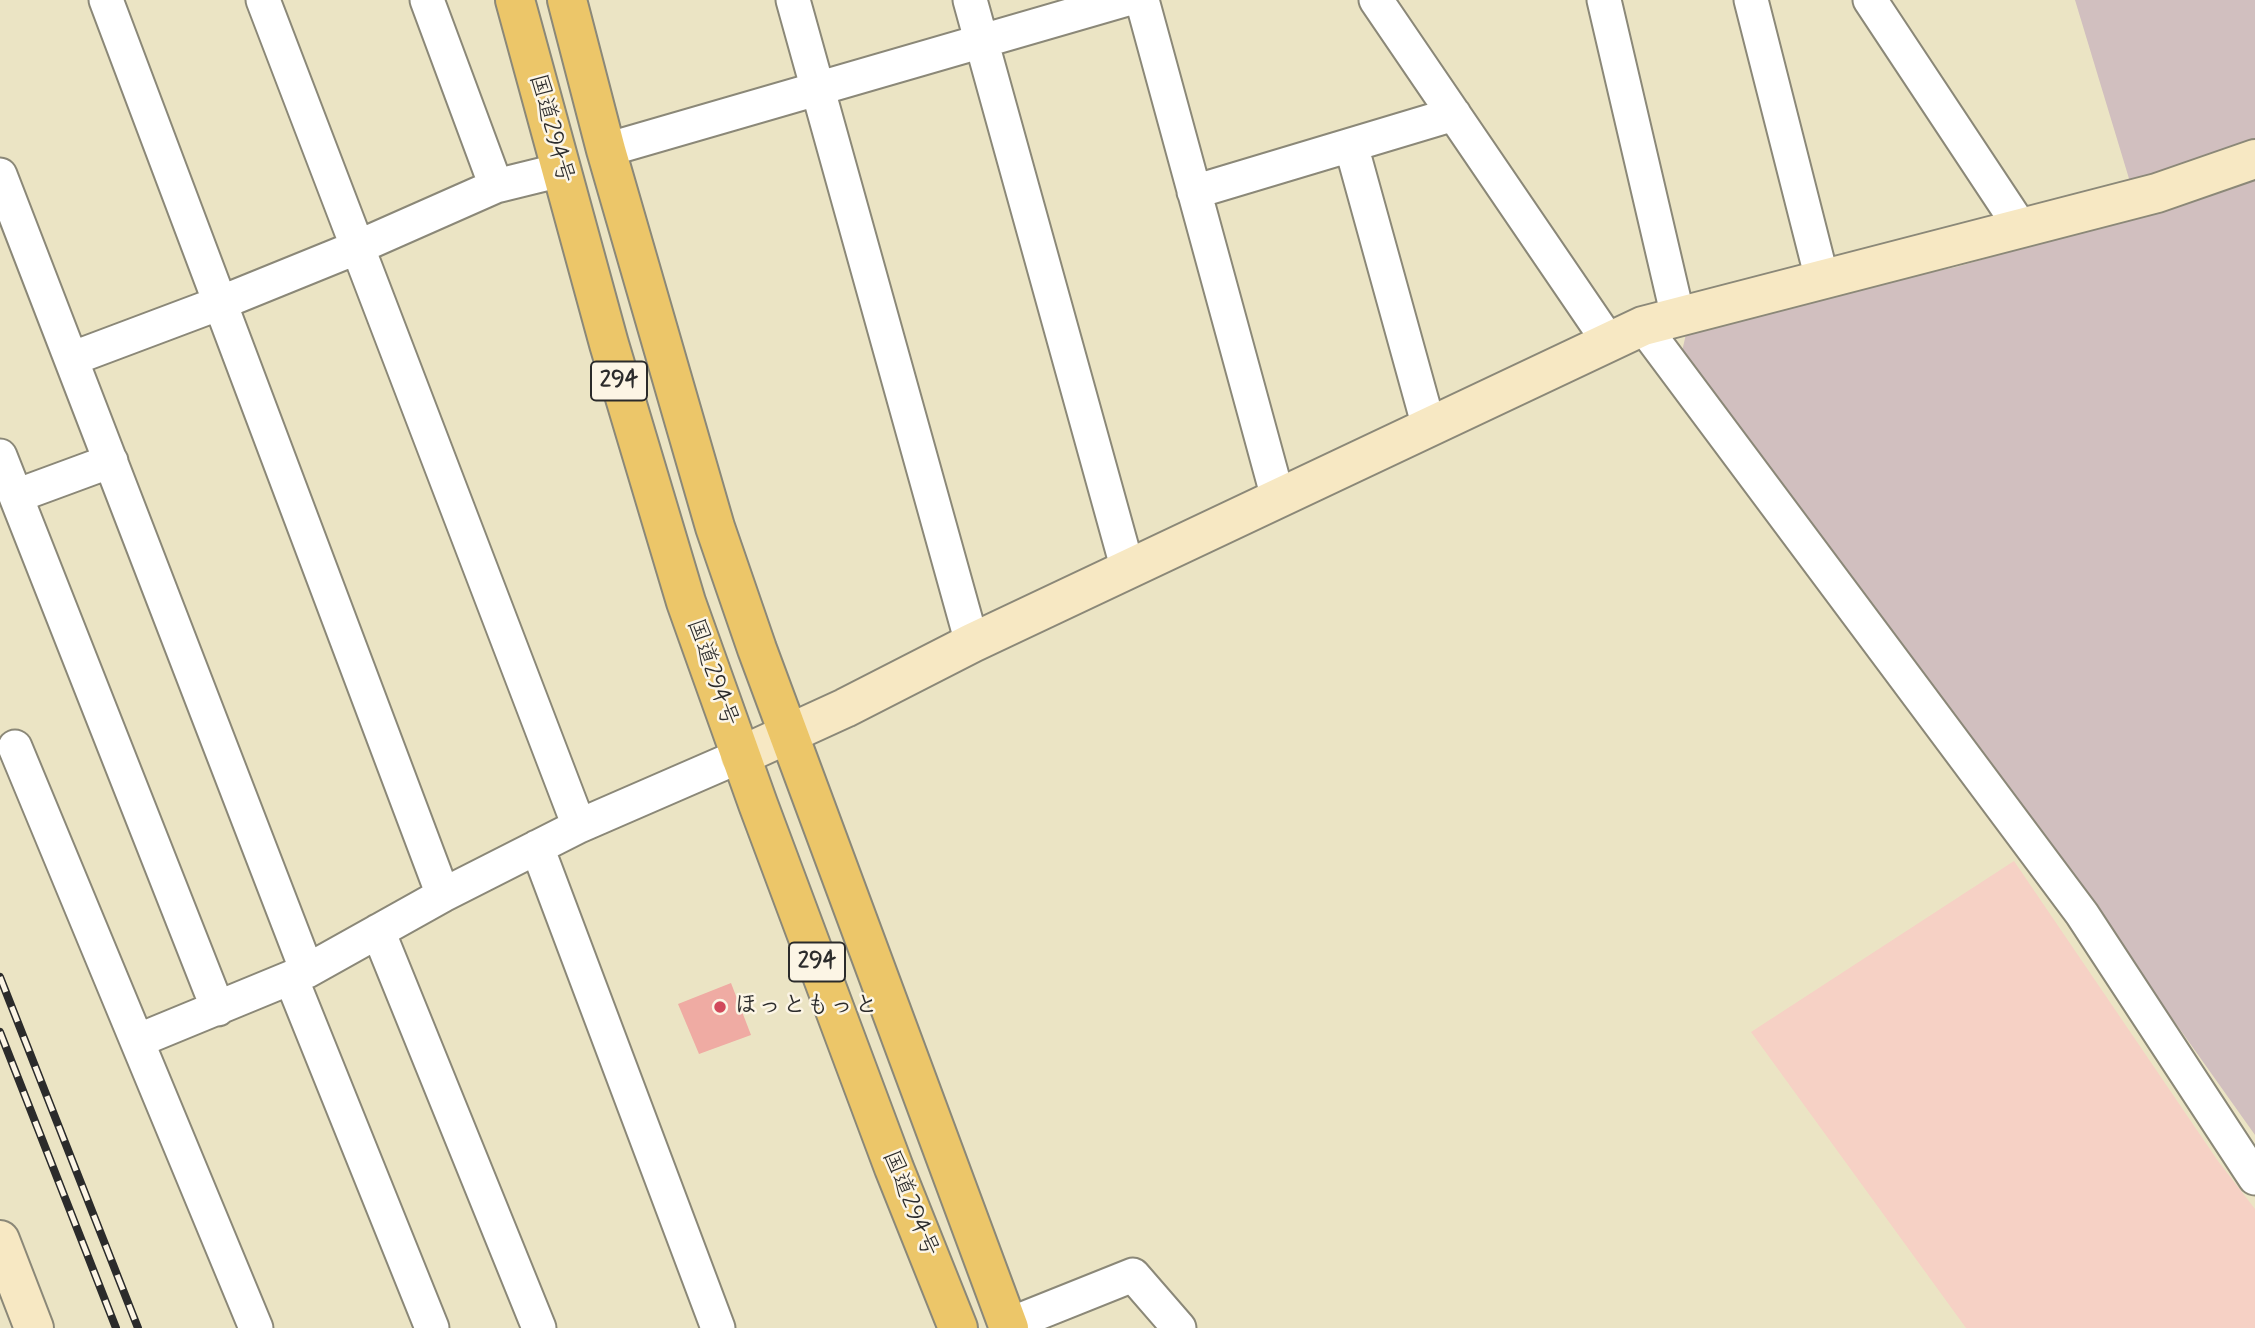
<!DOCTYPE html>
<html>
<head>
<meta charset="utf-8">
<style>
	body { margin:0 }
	canvas { display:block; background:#ebe4c4 }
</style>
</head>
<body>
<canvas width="2255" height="1328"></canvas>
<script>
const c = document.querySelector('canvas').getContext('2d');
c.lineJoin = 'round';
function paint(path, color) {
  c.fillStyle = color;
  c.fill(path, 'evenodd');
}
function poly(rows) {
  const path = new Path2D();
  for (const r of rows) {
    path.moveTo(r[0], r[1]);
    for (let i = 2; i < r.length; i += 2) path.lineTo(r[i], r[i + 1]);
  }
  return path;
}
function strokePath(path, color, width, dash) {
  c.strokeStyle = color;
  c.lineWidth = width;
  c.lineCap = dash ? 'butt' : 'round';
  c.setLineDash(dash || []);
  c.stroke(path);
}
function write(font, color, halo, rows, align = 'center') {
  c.font = font + ' Mynerve,"Klee One",sans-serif';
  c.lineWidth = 5;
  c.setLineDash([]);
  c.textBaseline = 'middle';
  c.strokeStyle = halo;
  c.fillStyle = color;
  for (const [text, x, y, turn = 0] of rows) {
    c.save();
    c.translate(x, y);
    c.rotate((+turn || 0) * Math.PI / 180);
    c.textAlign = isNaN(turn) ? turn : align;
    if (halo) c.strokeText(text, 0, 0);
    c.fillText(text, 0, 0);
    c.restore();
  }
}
paint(poly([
	[2014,861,2218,1161,2255,1209,2255,1328,1966,1328,1751,1032]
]), '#f6d1c5');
paint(poly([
	[2075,0,2255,0,2255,1135,2093,907,1681,356,1686,334,1794,302,1956,267,2140,215]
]), '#d1bfbf');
paint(poly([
	[731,983,751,1035,699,1054,678,1004]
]), '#efaba3');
const street = poly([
	[106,0,443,895],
	[263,0,579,826],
	[427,0,496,186],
	[793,0,972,643],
	[970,0,1128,570],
	[1142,0,1278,498],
	[1376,0,1609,342],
	[1604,0,1678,317],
	[1751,0,1822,279],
	[1870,0,2021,228],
	[1351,145,1429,427],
	[606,150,1124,0],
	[0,175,307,971],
	[1194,192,1454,114],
	[1643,326,2082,914,2255,1178],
	[71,359,220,303,358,247,496,186,561,170],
	[0,456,218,1009],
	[16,496,111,461],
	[15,747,256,1328],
	[537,847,718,1328],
	[378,931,539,1328],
	[291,978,432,1328],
	[137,1041,307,971,443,895,579,826,740,756],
	[1008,1325,1133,1275,1179,1328]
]);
const secondary = poly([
	[740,756,845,708,972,643,1643,326,2157,193,2255,159],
	[0,1240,34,1328]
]);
const highway = poly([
	[515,0,609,344,686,602,758,804,894,1168,958,1328],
	[567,0,606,150,715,527,757,649,1009,1328]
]);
strokePath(street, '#8b8878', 37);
strokePath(secondary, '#8b8878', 42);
strokePath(highway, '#8b8878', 42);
strokePath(street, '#fff', 33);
strokePath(secondary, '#f7e8c3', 38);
strokePath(highway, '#ecc669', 38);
const rail = poly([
	[0,977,138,1328],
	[0,1032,116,1328]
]);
strokePath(rail, '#2b2b2b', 8);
strokePath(rail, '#fcf5e5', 5, [16]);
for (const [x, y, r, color] of [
	[720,1007,7,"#d1495b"]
]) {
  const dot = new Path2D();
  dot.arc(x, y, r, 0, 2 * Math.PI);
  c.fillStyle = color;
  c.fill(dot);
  strokePath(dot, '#fcf5e5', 2.5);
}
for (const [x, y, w] of [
	[619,381,56],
	[817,962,56]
]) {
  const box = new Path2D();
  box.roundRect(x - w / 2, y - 19.5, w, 39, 5);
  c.fillStyle = '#fcf5e5';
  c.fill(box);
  strokePath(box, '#2b2b2b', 2);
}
write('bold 23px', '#2b2b2b', null, [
	["294",619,381],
	["294",817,962]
]);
write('24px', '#2b2b2b', '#fcf5e5', [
	["国道294号",550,129,75],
	["国道294号",711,673,71],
	["国道294号",909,1204,68]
]);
write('bold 24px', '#2b2b2b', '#fcf5e5', [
	["ほっともっと",734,1007]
], 'left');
</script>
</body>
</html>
